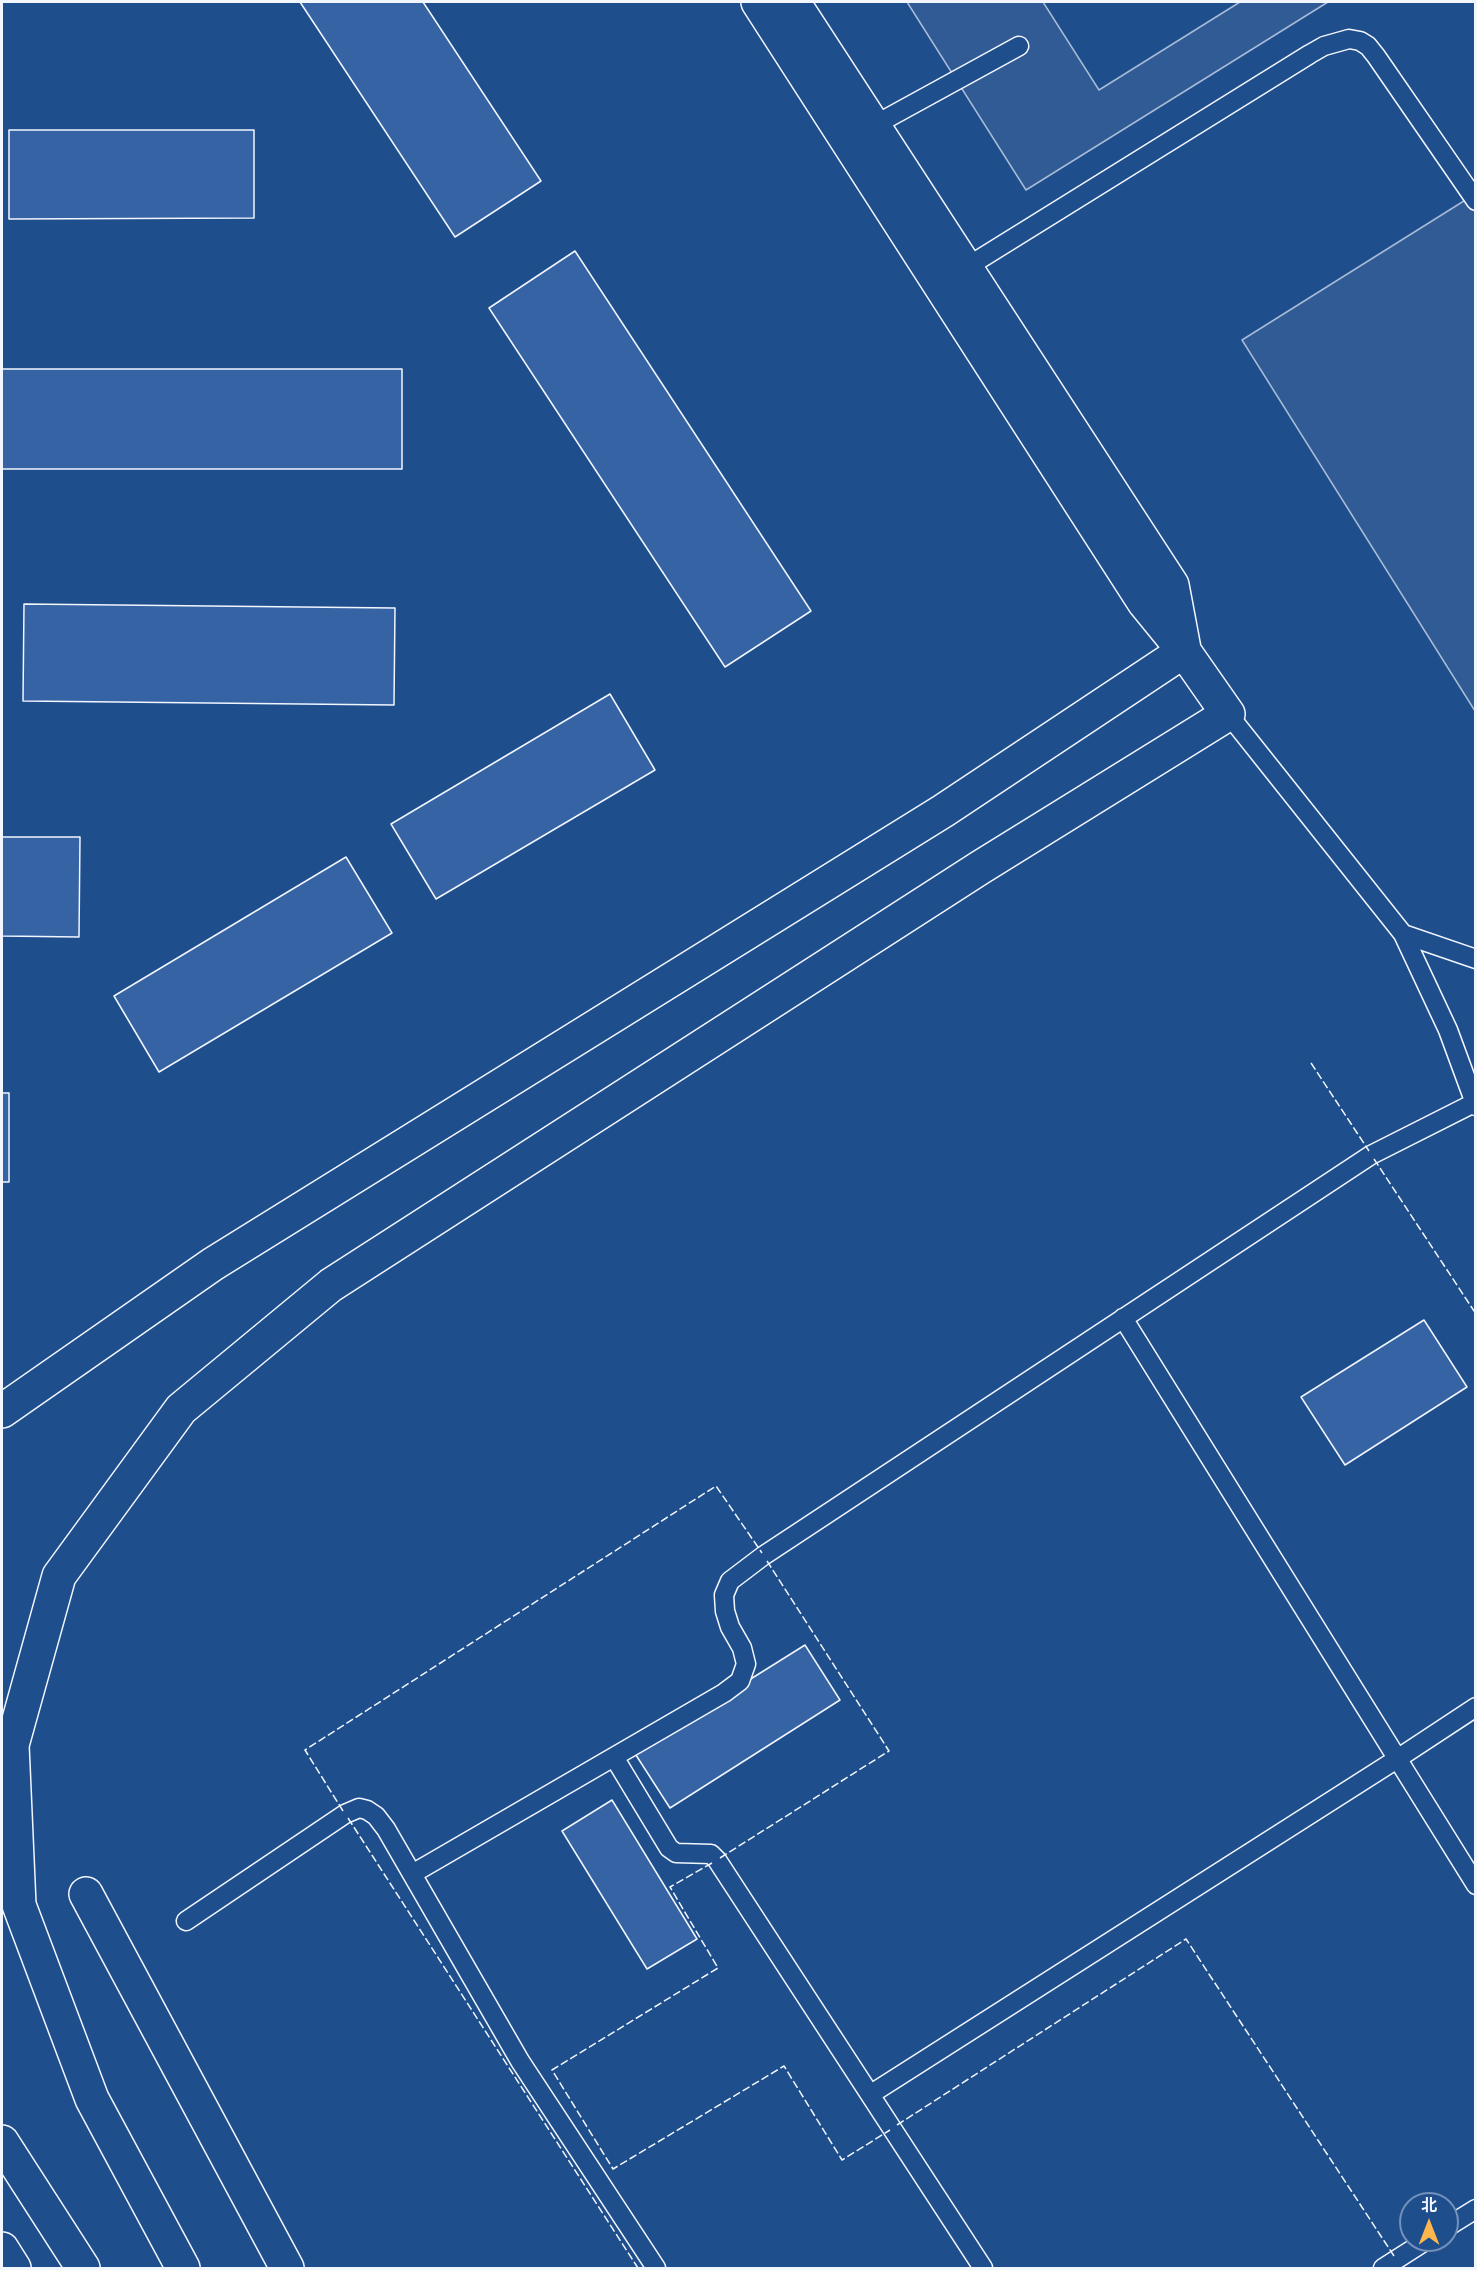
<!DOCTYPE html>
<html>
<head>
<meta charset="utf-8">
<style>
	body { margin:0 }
	#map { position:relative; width:1477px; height:2270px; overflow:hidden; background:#1f4e8c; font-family:"Varela Round","Noto Sans SC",sans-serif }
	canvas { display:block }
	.frame { position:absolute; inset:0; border:3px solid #f2f6ff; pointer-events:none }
	.north { position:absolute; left:1399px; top:2192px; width:60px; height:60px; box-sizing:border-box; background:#1f4e8c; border:2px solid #7391ba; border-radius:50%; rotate:0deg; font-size:16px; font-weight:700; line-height:24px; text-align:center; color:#f2f6ff }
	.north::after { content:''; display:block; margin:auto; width:21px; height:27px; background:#ffb74d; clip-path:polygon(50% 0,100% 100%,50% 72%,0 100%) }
</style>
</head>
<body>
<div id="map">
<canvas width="1477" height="2270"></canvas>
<div class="frame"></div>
<div class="north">北</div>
</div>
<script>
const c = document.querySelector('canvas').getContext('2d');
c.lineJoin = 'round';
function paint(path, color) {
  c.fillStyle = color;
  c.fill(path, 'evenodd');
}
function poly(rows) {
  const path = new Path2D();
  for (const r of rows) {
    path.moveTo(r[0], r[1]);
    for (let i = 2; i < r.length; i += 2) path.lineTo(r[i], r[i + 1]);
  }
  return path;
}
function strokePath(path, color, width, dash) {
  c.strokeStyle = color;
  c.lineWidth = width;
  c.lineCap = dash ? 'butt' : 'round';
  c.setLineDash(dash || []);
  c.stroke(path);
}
const parking = poly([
	[907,2,1043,2,1099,90,1240,2,1328,2,1026,190,907,2],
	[1475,194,1475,711,1242,340,1475,194]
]);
paint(parking, '#305b95');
strokePath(parking, '#a8bbd7', 1.5);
const building = poly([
	[300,2,423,2,541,181,455,237,300,2],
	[9,130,254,130,254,218,9,219,9,130],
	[575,251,811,611,725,667,489,308,575,251],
	[2,369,402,369,402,469,2,469,2,369],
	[24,604,395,608,394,705,23,701,24,604],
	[610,694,655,770,436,899,391,824,610,694],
	[2,837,80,837,79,937,2,936,2,837],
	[346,857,392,933,159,1072,114,996,346,857],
	[2,1093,9,1093,9,1182,2,1182,2,1093],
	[1424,1320,1467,1387,1345,1465,1301,1397,1424,1320],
	[805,1645,840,1700,670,1808,634,1752,805,1645],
	[612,1800,697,1939,647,1969,562,1831,612,1800]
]);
paint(building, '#3563a3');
strokePath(building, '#f2f6ff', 1.5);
const lane = poly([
	[873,126,1019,46],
	[967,267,1310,54,1324,46,1349,39,1360,41,1368,46,1376,56,1476,201],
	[1228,714,1403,934,1476,959],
	[1403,934,1448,1030,1476,1106],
	[1123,1318,1476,1885],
	[614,1757,669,1848,676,1853,711,1854,717,1860,983,2268],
	[412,1874,724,1693,740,1681,746,1664,742,1648,730,1627,725,1611,724,1595,730,1581,763,1556,1371,1155,1474,1103],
	[186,1921,345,1814,359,1808,367,1810,376,1816,386,1829,520,2061,656,2268],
	[871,2094,1397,1759,1476,1707],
	[1447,2227,1476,2209],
	[1383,2268,1427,2240]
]);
const secondary = poly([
	[793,2,1172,585,1184,649],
	[2,1411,213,1264,943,811,1184,651],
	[86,1894,287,2268],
	[2,2142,83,2268],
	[2,2249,14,2268],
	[183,2268,92,2099,19,1905,12,1745,59,1576,181,1409,331,1285,981,867,1228,714,1184,651,1144,602,758,2]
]);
strokePath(lane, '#f2f6ff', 21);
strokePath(secondary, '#f2f6ff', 36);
strokePath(lane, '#1f4e8c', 18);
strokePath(secondary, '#1f4e8c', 33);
strokePath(poly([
	[1311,1063,1369,1151],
	[1374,1159,1476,1314],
	[343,1811,305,1750,716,1486,762,1553],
	[348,1818,638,2268],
	[720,1858,889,1751,767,1561],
	[712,1863,670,1887,718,1968,552,2070,613,2169,784,2066,842,2160,890,2130],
	[897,2125,1186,1939,1394,2256]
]), '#f2f6ff', 1.5, [8, 3]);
</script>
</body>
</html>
